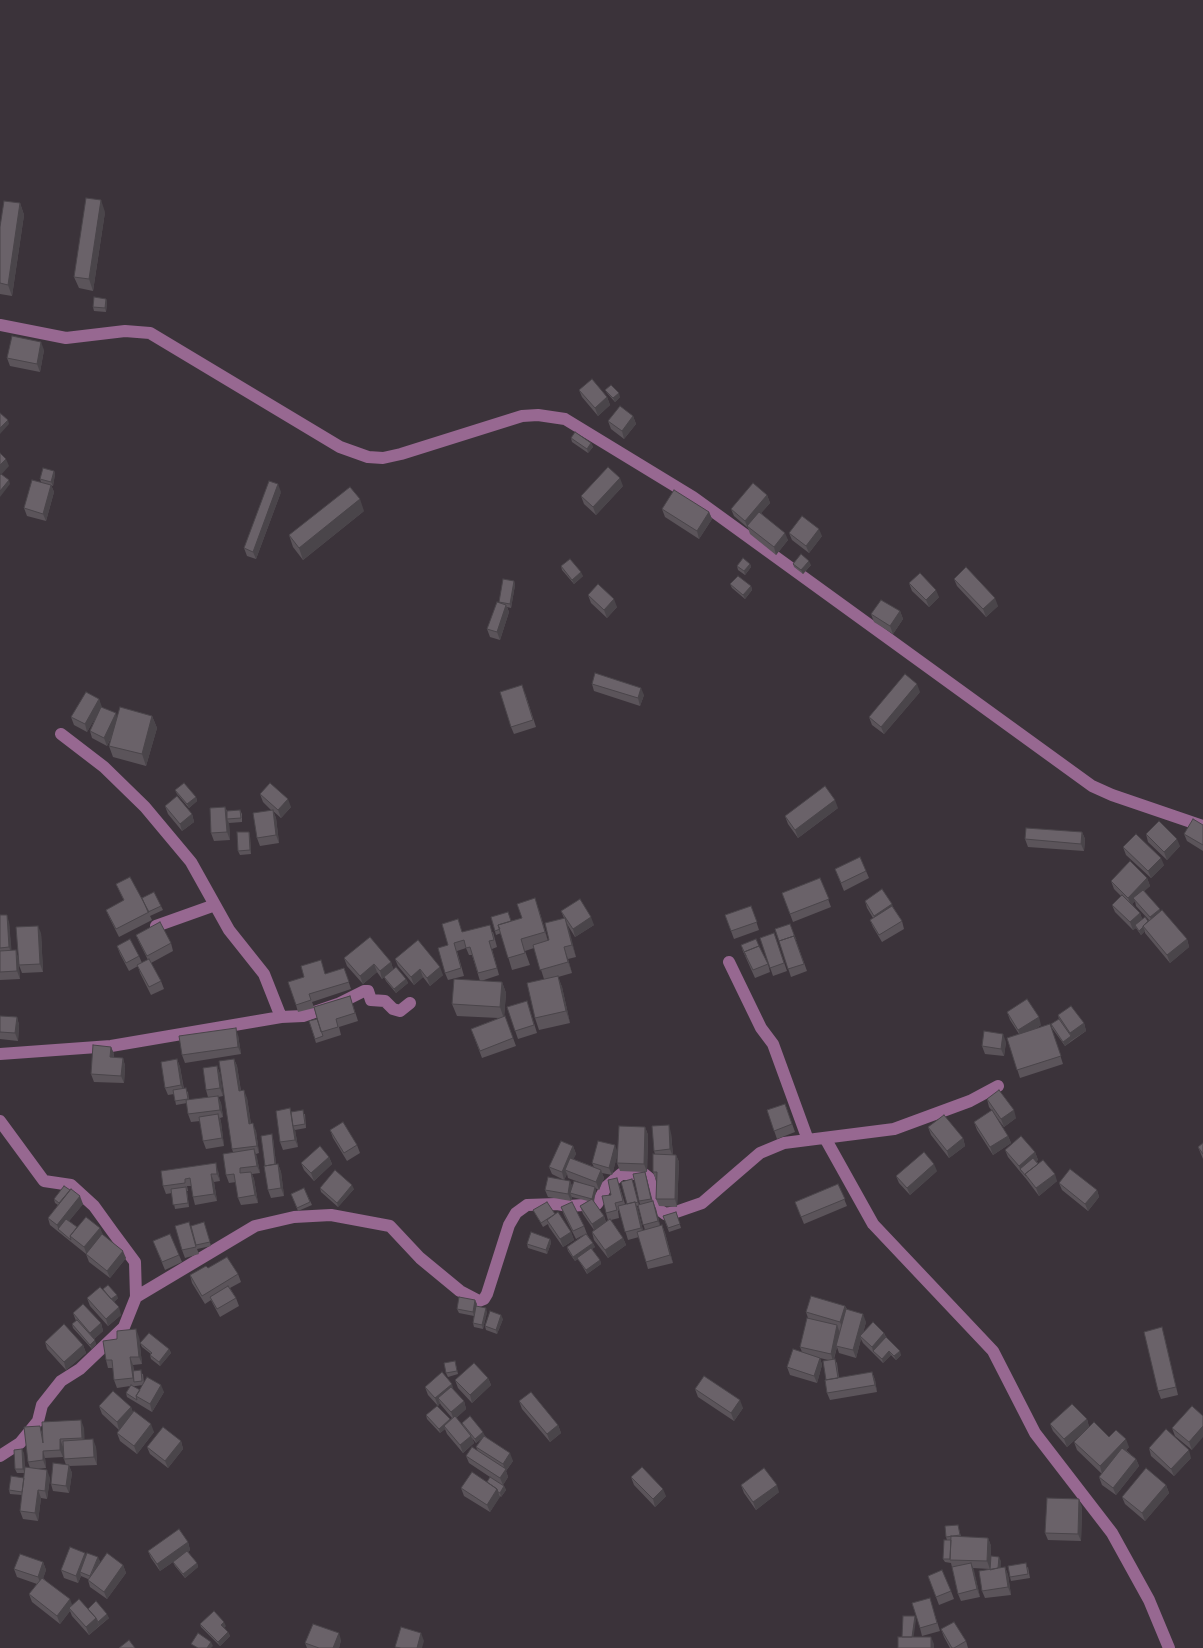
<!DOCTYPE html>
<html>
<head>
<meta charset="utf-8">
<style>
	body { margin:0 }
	canvas { display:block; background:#3b333a }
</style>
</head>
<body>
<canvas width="1203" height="1648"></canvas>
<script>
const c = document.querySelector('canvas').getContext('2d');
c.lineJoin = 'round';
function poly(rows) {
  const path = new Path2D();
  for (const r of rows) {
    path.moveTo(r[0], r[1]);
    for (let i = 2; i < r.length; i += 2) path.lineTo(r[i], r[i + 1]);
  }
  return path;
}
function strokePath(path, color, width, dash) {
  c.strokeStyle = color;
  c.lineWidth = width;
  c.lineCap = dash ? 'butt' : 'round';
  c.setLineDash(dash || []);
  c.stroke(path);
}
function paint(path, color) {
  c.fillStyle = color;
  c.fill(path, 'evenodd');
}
strokePath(poly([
	[0,325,66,338,125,331,150,333,340,447,368,457,383,458,401,454,522,416,538,415,565,419,693,497,1092,786,1112,795,1203,826],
	[61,734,104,767,145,807,191,862,229,930,264,974,281,1017],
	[156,926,215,905],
	[729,962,761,1028,773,1044,808,1140],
	[0,1054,111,1046,281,1017,303,1016,338,1004,364,991,368,991,371,1000,385,1001,393,1009,400,1011,410,1003],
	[0,1121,44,1181,71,1185,94,1206,112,1231,135,1262,136,1297],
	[825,1138,873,1224,993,1351,1035,1433,1112,1533,1149,1600,1169,1648],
	[0,1456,20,1443,38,1421,42,1405,61,1381,80,1369,124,1327,136,1297,255,1226,294,1217,331,1215,390,1226,420,1258,460,1291,479,1301,484,1299,487,1294,509,1225,516,1213,527,1205,557,1204,569,1206,597,1204,606,1187,621,1174,644,1174,649,1178,657,1208,665,1214,676,1212,702,1203,760,1153,784,1143,894,1129,970,1101,998,1086]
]), '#976891', 12);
paint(poly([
	[20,203,24,215,12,296,0,294,0,227],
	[105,212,93,291,79,288,74,277],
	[106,299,107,302,106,312,94,311,93,307],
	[44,350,40,372,10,366,7,358],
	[579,390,607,397,610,405,598,416,582,397],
	[605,390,620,397,615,402,607,393],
	[633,416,636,424,624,439,611,429,608,421],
	[571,438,591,443,593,447,588,453,572,442],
	[54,471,55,474,53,486,51,485,54,492,46,521,27,516,24,508,41,482,40,479],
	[623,486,596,515,584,504,581,496],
	[281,492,256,559,247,556,244,548],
	[767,495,770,503,761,513,788,540,776,555,750,534,748,528,734,516,731,509],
	[662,509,709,512,712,519,699,539,665,517],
	[364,511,303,560,293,547,289,535],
	[789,533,822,536,809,553,792,540],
	[750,564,751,567,745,575,738,570,737,566],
	[793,564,811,565,803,574,794,567],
	[561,566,583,576,574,584,562,570],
	[954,579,998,606,986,617,957,586],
	[514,581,515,585,511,608,507,607,509,612,500,640,490,637,487,629,500,603],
	[909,583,939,597,929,607,912,591],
	[730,584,751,586,752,590,745,599,732,588],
	[588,595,617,607,607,618,591,603],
	[900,611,903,619,893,634,874,622,871,614],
	[592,684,644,695,640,706,594,691],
	[920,692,884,734,872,725,869,717],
	[525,693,536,727,514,734,511,727],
	[99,699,101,707,117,718,152,716,157,728,146,766,113,757,109,746,113,734,107,746,92,738,90,731,96,716,87,732,74,725,71,717],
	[175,790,196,797,197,801,189,808,177,794],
	[260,794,291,807,281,818,273,811,276,818,279,843,260,846,257,838,272,811,263,802],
	[165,806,192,814,194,822,182,831,168,814],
	[225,807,227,811,240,810,242,814,242,822,229,823,230,840,214,841,211,833],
	[838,808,798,838,788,824,785,816],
	[1203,825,1203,851,1187,841,1184,834],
	[249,832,250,836,251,854,240,855,238,851],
	[1082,832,1085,839,1084,851,1028,847,1025,839],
	[1146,834,1180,846,1167,860,1148,842],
	[1123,847,1164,865,1151,878,1126,855],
	[835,869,866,871,869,878,844,891],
	[820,878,831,907,793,922,782,893],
	[1147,878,1150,886,1144,891,1160,911,1187,939,1189,947,1170,963,1145,933,1145,931,1141,935,1136,928,1133,930,1115,912,1112,905,1121,896,1114,889,1111,881],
	[1135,901,1136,906,1149,920,1148,921,1142,919,1140,913,1132,904],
	[116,884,142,898,161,906,163,910,150,916,152,920,119,937,109,917,106,910,124,901],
	[865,901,893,907,902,921,904,929,882,942,873,927,870,920,873,918,867,908],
	[751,906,759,930,734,939,725,915],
	[539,910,548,941,549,940,564,918,561,911,594,925,575,937,567,924,576,957,568,959,572,973,558,977,562,987,570,1023,539,1030,535,1018,544,979,534,948,525,951,530,965,512,970,501,933,496,935,491,917,511,921,522,918],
	[0,915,9,922,11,950,16,950,18,958,20,979,0,980],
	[790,924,807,971,791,977,775,929],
	[463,932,493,932,497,947,492,949,499,975,481,981,502,982,506,993,504,1017,505,1016,516,1046,482,1058,471,1029,499,1018,457,1016,452,1004,480,981,472,955,469,955,466,948,457,951,464,976,448,980,445,973,448,945],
	[41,933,43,972,22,973,19,965],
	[774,933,787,971,773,976,760,938],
	[136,935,171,943,173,951,151,963,161,981,164,989,151,995,140,973,138,966,129,971,120,954,117,946,139,956,142,963,148,960,139,942],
	[742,949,768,964,770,972,755,978],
	[344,958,391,962,393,969,382,979,377,972,363,984,347,966],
	[395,959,443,975,430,986,423,977,414,985,398,966],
	[344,968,351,989,312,1002,314,1007,350,996,358,1021,339,1027,341,1035,316,1043,309,1021,317,1019,314,1008,298,1012,296,1005,326,974],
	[384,977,406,979,408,983,396,993,386,981],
	[527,1001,537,1033,518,1039,507,1007],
	[1007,1012,1041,1025,1035,1029,1050,1024,1063,1064,1020,1078,1007,1038,1019,1034,1010,1020],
	[1058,1015,1084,1023,1086,1031,1065,1046,1052,1028,1051,1024,1059,1019],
	[0,1016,17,1017,19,1025,18,1041,0,1039],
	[238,1035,241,1054,185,1063,182,1055],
	[1006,1042,1004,1056,985,1054,982,1046],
	[111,1047,114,1054,114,1058,123,1058,125,1066,124,1083,94,1082,91,1074],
	[177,1059,180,1067,184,1089,188,1092,189,1100,208,1097,206,1090,217,1066,220,1074,223,1096,218,1097,221,1103,223,1117,220,1118,221,1122,224,1146,206,1149,203,1141,200,1121,191,1122,188,1114,187,1103,176,1105,174,1094,168,1095,165,1088],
	[234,1059,237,1066,241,1091,247,1098,251,1124,256,1131,259,1153,256,1154,260,1173,252,1174,254,1179,258,1203,241,1205,238,1198,236,1182,229,1183,226,1175,233,1152,232,1149],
	[987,1099,1016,1118,1004,1127,989,1107],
	[785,1104,795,1132,777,1139,767,1110],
	[290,1108,291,1112,305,1114,306,1128,295,1130,298,1147,283,1150,280,1142],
	[974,1122,1008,1136,1011,1143,993,1155,977,1130],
	[645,1127,648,1135,647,1172,645,1172,647,1179,652,1201,656,1209,660,1225,662,1225,665,1233,673,1263,648,1269,639,1237,628,1240,619,1210,618,1211,619,1218,611,1220,623,1238,626,1245,608,1258,594,1240,592,1232,594,1230,583,1214,580,1206,588,1201,572,1197,571,1201,548,1197,545,1190,570,1181,572,1186,587,1185,568,1178,567,1174,564,1180,552,1174,549,1167,573,1146,576,1154,573,1159,594,1167,592,1163,617,1152],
	[617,1156,617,1163,620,1171,644,1172,639,1201,640,1204,639,1205,632,1179,627,1204,625,1204,617,1178,606,1213,608,1220,606,1222,604,1216,594,1202,596,1191,595,1188,599,1190,604,1178,602,1173,612,1175],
	[637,1206,638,1206,645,1230,643,1230],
	[928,1127,963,1138,965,1146,949,1158,931,1135],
	[330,1130,357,1145,360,1153,347,1161,333,1138],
	[671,1133,673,1155,676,1155,679,1162,677,1207,659,1206,656,1199,657,1180,656,1180,653,1172,655,1154,654,1151],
	[273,1138,276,1164,278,1164,281,1172,284,1196,271,1198,268,1190,265,1166],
	[1203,1143,1203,1159,1198,1147],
	[1005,1150,1035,1152,1038,1160,1036,1161,1057,1181,1039,1196,1027,1180,1008,1157],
	[329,1157,332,1164,314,1181,304,1170,301,1163],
	[161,1171,218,1171,220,1181,214,1182,217,1201,195,1205,193,1197,191,1186,187,1186,188,1191,187,1191,189,1207,175,1209,172,1193,166,1194,163,1186],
	[937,1171,910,1195,899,1183,896,1176],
	[1059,1183,1097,1190,1099,1197,1088,1211,1062,1190],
	[838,1184,847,1206,804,1224,795,1202],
	[304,1188,312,1205,298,1211,291,1194],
	[320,1188,354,1189,338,1207,321,1192],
	[54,1199,83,1204,69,1221,77,1227,100,1228,102,1234,126,1258,110,1278,89,1262,86,1254,50,1225,48,1218,58,1205,55,1203],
	[561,1207,584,1226,587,1234,595,1247,592,1249,600,1260,601,1264,587,1274,578,1259,575,1261,568,1251,567,1247,585,1234,576,1239,564,1215],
	[533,1210,555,1214,571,1232,574,1240,563,1247,549,1227,548,1224,543,1227],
	[676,1212,681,1228,669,1232,663,1216],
	[204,1222,211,1246,197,1249,199,1254,185,1258,182,1250,191,1226],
	[550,1239,551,1243,547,1254,528,1248,527,1244],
	[153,1241,179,1255,182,1262,165,1270],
	[208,1268,238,1274,241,1282,230,1288,236,1298,239,1306,220,1317,213,1304,211,1300,205,1304,192,1283,190,1275],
	[103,1289,118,1298,114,1302,121,1315,108,1326,90,1306,87,1298],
	[475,1300,476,1306,487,1312,483,1329,474,1327,473,1323,474,1316,459,1313,457,1309],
	[845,1306,847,1309,866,1322,863,1333,884,1333,886,1337,901,1355,896,1360,891,1355,883,1363,863,1343,861,1339,856,1358,839,1353,837,1347,834,1359,837,1363,839,1378,872,1372,875,1380,877,1392,830,1400,827,1393,826,1380,828,1360,820,1358,822,1365,817,1383,790,1375,787,1367,802,1352,800,1347,808,1318,806,1312],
	[73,1313,101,1323,103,1331,94,1339,96,1344,92,1349,73,1328,72,1324,76,1321],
	[503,1319,497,1334,486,1330,485,1326],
	[1164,1335,1178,1395,1161,1399,1158,1391],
	[139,1337,142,1364,133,1365,134,1371,143,1374,144,1383,164,1392,152,1412,127,1397,126,1393,130,1386,117,1388,114,1380,113,1368,108,1368,106,1360],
	[143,1385,140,1390,133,1386,136,1386],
	[45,1342,83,1345,86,1353,66,1370,47,1349],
	[140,1343,169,1349,171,1353,160,1366,151,1359,150,1355,151,1354,142,1347],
	[455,1361,458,1374,448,1377,446,1373],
	[488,1378,491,1385,472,1403,458,1388,455,1380],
	[425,1387,454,1391,464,1401,466,1409,456,1418,463,1426,462,1423,485,1436,513,1461,506,1471,508,1477,503,1485,504,1486,506,1490,501,1497,500,1496,490,1512,464,1496,461,1488,487,1482,490,1477,469,1463,466,1456,478,1451,476,1447,482,1438,476,1443,472,1438,474,1443,463,1453,447,1434,445,1429,440,1433,427,1419,426,1415,450,1419,450,1420,452,1418,441,1405,440,1403,438,1406,428,1395],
	[695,1389,743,1408,734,1421,698,1397],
	[519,1401,558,1425,561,1433,550,1442,522,1409],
	[99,1406,131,1407,133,1413,154,1432,137,1454,120,1441,117,1433,119,1430,102,1414],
	[1192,1406,1192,1450,1175,1436,1172,1428],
	[1087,1419,1089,1427,1067,1447,1053,1431,1050,1424],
	[84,1428,84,1440,96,1447,97,1465,69,1466,72,1473,69,1493,53,1491,51,1484,66,1465,64,1459,63,1447,63,1457,45,1458,46,1468,36,1469,50,1478,47,1499,41,1498,38,1521,23,1519,20,1511,22,1495,10,1494,9,1490,24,1478,25,1473,17,1473,15,1469,24,1453,25,1472,30,1468,28,1462,42,1430],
	[1109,1437,1129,1447,1126,1450,1136,1459,1139,1466,1116,1495,1102,1485,1099,1477,1102,1474,1077,1450,1074,1442],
	[181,1441,183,1449,168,1468,150,1454,147,1447],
	[1149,1448,1191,1458,1174,1476,1151,1456],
	[631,1477,666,1496,655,1507,634,1485],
	[741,1485,779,1492,756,1510,744,1493],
	[1166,1485,1169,1493,1145,1521,1125,1504,1122,1497],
	[1082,1507,1081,1541,1048,1540,1045,1533],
	[958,1525,961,1537,988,1538,991,1546,990,1568,1001,1561,1000,1568,1005,1567,1008,1575,1011,1595,985,1598,982,1591,990,1569,973,1568,980,1597,961,1601,958,1594,951,1563,945,1562,943,1559,947,1540,946,1537],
	[188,1542,190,1550,188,1552,197,1563,198,1567,185,1578,175,1566,173,1562,160,1571,151,1558,148,1551],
	[85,1553,86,1557,100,1561,99,1564,123,1565,126,1573,107,1599,90,1587,88,1580,88,1579,81,1576,78,1583,64,1578,61,1570],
	[43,1562,46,1570,43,1578,72,1606,88,1609,109,1618,89,1635,72,1616,70,1611,60,1624,32,1602,29,1594,37,1584,17,1577,14,1569],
	[1028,1567,1030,1578,1011,1581,1010,1577],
	[928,1576,951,1591,954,1599,939,1605],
	[932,1606,940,1631,922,1636,920,1628],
	[200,1624,226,1626,224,1627,228,1632,230,1636,220,1646,201,1627],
	[941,1629,966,1641,968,1648,950,1648,944,1637],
	[341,1640,339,1648,307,1648,305,1643]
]), '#5b545a');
paint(poly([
	[101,200,105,212,93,291,89,279],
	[20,203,24,215,12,296,8,285],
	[106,299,107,302,106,312,105,308],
	[41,342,44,350,40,372,37,364],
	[619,393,620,397,615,402,613,398],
	[607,397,610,405,598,416,595,408],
	[633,416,636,424,624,439,622,431],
	[8,420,9,424,0,434,0,428],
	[591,443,593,447,588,453,587,449],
	[6,459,9,466,0,476,0,465],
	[54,471,55,474,53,486,51,482],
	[620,478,623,486,596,515,593,507],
	[9,480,10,484,0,497,0,491],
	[278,484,281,492,256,559,253,552],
	[51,485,54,492,46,521,43,514],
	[767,495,770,503,749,527,747,526,745,521],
	[360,499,364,511,303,560,299,548],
	[709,512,712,519,699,539,697,531],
	[819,529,822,536,809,553,806,546],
	[785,533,788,540,776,555,774,547],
	[809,561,811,565,803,574,801,570],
	[750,564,751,567,745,575,744,571],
	[581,572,583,576,574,584,572,580],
	[514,581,515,585,511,608,510,604],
	[751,586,752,590,745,599,743,595],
	[936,590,939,597,929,607,926,600],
	[995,598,998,606,986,617,983,609],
	[614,599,617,607,607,618,604,610],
	[506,605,509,612,500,640,497,632],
	[900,611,903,619,893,634,890,626],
	[917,684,920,692,884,734,881,727],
	[641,688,644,695,640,706,638,698],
	[99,699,102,707,87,732,85,724],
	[116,713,118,721,107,746,104,738],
	[152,716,157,728,146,766,142,754],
	[196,797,197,801,189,808,187,804],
	[288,799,291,807,281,818,278,810],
	[835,800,838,808,798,838,795,830],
	[225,807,228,815,227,819,229,823,230,840,227,832],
	[273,810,276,818,279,843,276,835],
	[192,814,194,822,182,831,180,824],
	[249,832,250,836,251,854,250,850],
	[1082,832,1085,839,1084,851,1081,844],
	[1177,839,1180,846,1167,860,1164,852],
	[1161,858,1164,865,1151,878,1148,871],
	[1147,878,1150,886,1135,900,1133,898,1135,901,1131,905,1128,898],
	[535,898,539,910,549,944,545,932],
	[892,904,895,912,877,923,874,916],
	[1160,909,1162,916,1153,925,1150,917],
	[1140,913,1143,921,1135,925,1136,928,1133,930,1130,922],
	[7,915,9,922,12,955,9,947],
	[591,917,594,925,575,937,573,929],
	[565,918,569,929,576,957,572,945],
	[38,926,41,933,43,972,40,964],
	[1143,927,1145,931,1141,935,1139,931],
	[1187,939,1189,947,1170,963,1167,955],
	[564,947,568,959,572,973,568,962],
	[16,950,18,958,20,979,17,971],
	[391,962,393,969,382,979,380,971],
	[374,964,377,972,363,984,360,976],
	[440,967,443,975,430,986,427,978],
	[420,969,423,977,414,985,411,977],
	[558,976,562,987,570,1023,566,1011],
	[406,979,408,983,396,993,394,989],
	[502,982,506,993,504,1019,500,1007],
	[17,1017,19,1025,18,1041,15,1033],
	[1039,1017,1041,1025,1021,1037,1018,1030],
	[1084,1023,1086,1031,1072,1040,1070,1033],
	[236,1028,238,1035,241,1054,238,1047],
	[1003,1034,1006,1042,1004,1056,1001,1049],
	[1071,1036,1072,1040,1065,1046,1063,1042],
	[111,1047,114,1054,113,1065,110,1057],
	[123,1058,125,1066,124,1083,121,1076],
	[177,1059,180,1067,184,1093,181,1085],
	[234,1059,237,1066,242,1099,239,1091],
	[217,1066,220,1074,223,1096,220,1088],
	[244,1090,247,1098,252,1132,249,1124],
	[218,1096,221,1103,223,1117,220,1110],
	[290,1108,293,1116,293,1126,295,1130,298,1147,295,1140],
	[1014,1110,1016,1118,1004,1127,1001,1119],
	[218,1114,221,1122,224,1146,222,1138],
	[253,1123,256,1131,259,1153,257,1146],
	[669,1125,671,1133,673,1157,670,1149],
	[645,1127,648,1135,647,1172,644,1164],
	[272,1134,273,1138,277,1172,276,1168],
	[1008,1136,1011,1143,993,1155,990,1147],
	[963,1138,965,1146,949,1158,947,1151],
	[615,1145,618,1153,612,1175,609,1168],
	[573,1146,576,1154,568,1171,565,1170,567,1174,564,1180,562,1172],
	[254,1149,257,1157,260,1173,257,1166],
	[1035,1152,1038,1160,1022,1172,1020,1169,1019,1166],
	[676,1155,679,1162,677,1207,675,1199],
	[329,1157,332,1164,314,1181,311,1173],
	[216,1163,218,1171,220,1181,217,1174],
	[278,1164,281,1172,284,1196,281,1188],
	[934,1164,937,1171,910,1195,907,1188],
	[601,1170,604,1178,599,1190,596,1182],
	[251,1172,254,1179,258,1203,255,1195],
	[645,1172,647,1179,654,1206,651,1199],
	[211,1174,214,1182,217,1201,214,1194],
	[1055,1174,1057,1181,1039,1196,1036,1188],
	[570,1181,573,1189,570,1193,572,1197,571,1201,568,1194],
	[352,1185,354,1189,338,1207,337,1203],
	[595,1187,596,1191,593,1203,592,1199],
	[1097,1190,1099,1197,1088,1211,1085,1204],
	[80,1196,83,1204,61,1231,59,1230,57,1225],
	[653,1201,656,1209,661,1229,658,1221],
	[635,1202,638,1209,644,1235,641,1228],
	[604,1216,606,1224,595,1232,592,1224],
	[662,1225,665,1233,673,1263,670,1255],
	[100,1228,103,1235,87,1255,84,1247],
	[571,1232,574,1240,563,1247,560,1239],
	[623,1238,626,1245,608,1258,605,1250],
	[550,1239,551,1243,547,1254,546,1250],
	[593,1243,595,1247,575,1261,573,1257],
	[123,1251,126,1258,110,1278,107,1271],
	[600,1260,601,1264,587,1274,586,1270],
	[117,1295,118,1298,112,1304,110,1300],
	[475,1300,477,1304,474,1316,473,1312],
	[845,1306,848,1313,843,1330,840,1322],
	[119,1307,121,1315,108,1326,106,1319],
	[486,1308,487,1312,483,1329,482,1325],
	[863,1314,866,1322,862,1337,860,1336,861,1339,856,1358,853,1350],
	[501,1315,503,1319,497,1334,496,1330],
	[101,1323,103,1331,93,1340,90,1333],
	[837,1325,840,1333,836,1346,837,1347,833,1361,831,1354],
	[136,1329,139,1337,142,1364,139,1357],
	[884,1333,887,1341,873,1351,872,1347],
	[95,1340,96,1344,92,1349,90,1345],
	[83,1345,86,1353,66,1370,64,1362],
	[169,1349,171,1353,160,1366,159,1362],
	[889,1351,891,1355,883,1363,882,1359],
	[900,1351,901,1355,896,1360,894,1356],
	[130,1357,133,1365,135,1382,134,1382,133,1378],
	[820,1358,822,1365,817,1383,814,1376],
	[872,1372,875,1380,877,1392,875,1385],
	[488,1378,491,1385,472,1403,470,1395],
	[452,1384,454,1391,438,1398,440,1403,438,1406,435,1398],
	[161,1385,164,1392,152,1412,150,1404],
	[740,1400,743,1408,734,1421,731,1413],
	[464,1401,466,1409,454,1420,451,1412],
	[131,1407,134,1415,119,1430,117,1422],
	[450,1419,451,1423,444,1426,445,1429,440,1433,439,1429],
	[1087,1419,1089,1427,1067,1447,1064,1439],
	[81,1420,84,1428,85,1445,82,1438],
	[151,1424,154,1432,137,1454,134,1446],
	[558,1425,561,1433,550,1442,547,1434],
	[1203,1426,1203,1437,1192,1450,1189,1442],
	[483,1432,485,1436,476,1443,475,1439],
	[471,1436,474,1443,463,1453,460,1445],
	[60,1439,63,1447,63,1457,60,1450],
	[93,1439,96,1447,97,1465,94,1457],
	[1126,1439,1129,1447,1102,1474,1100,1466],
	[181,1441,183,1449,168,1468,165,1461],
	[22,1449,24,1453,25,1473,23,1469],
	[1189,1450,1191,1458,1174,1476,1171,1469],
	[43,1451,45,1458,46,1468,43,1460],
	[510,1453,513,1461,506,1471,508,1477,503,1485,500,1478,505,1470,503,1464],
	[1136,1459,1139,1466,1116,1495,1113,1488],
	[69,1465,72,1473,69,1493,66,1486],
	[47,1470,50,1478,47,1499,45,1491],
	[777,1485,779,1492,756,1510,753,1502],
	[1166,1485,1169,1493,1145,1521,1142,1513],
	[504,1486,506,1490,501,1497,500,1493],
	[497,1489,500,1497,490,1512,487,1505],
	[663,1489,666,1496,655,1507,653,1499],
	[38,1490,41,1498,38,1521,35,1513],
	[1079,1499,1082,1507,1081,1541,1078,1534],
	[988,1538,991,1546,990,1569,987,1561],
	[188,1542,190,1550,160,1571,157,1564],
	[85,1553,87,1561,80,1572,81,1576,78,1583,76,1576],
	[98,1557,100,1561,92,1580,91,1576],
	[999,1557,1001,1561,1000,1575,998,1571],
	[43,1562,46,1570,41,1585,38,1577],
	[197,1563,198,1567,185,1578,183,1574],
	[971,1563,974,1570,980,1597,977,1589],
	[123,1565,126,1573,107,1599,104,1592],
	[1005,1567,1008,1575,1011,1595,1008,1587],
	[70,1599,73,1607,69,1608,70,1611,60,1624,57,1616],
	[107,1614,109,1618,99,1626,98,1622],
	[915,1616,916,1620,913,1641,912,1637],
	[96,1618,99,1626,89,1635,86,1627],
	[224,1622,226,1626,222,1628,221,1625],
	[228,1632,230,1636,220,1646,218,1642],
	[339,1633,341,1640,339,1648,333,1648],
	[421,1633,424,1641,422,1648,417,1648],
	[931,1637,934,1644,934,1648,931,1648],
	[211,1642,213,1646,211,1648,207,1648]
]), '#4a454a');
const building = poly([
	[86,198,101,200,89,279,74,277,86,198],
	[4,201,20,203,8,285,0,283,0,227,4,201],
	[94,297,106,299,105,308,93,307,94,297],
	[12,336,41,342,37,364,7,358,12,336],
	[592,379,607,397,595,408,579,390,592,379],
	[611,385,619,393,613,398,605,390,611,385],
	[620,406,633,416,622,431,608,421,620,406],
	[0,413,8,420,0,428,0,413],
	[575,432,591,443,587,449,571,438,575,432],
	[0,453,6,459,0,465,0,453],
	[608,467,620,478,593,507,581,496,608,467],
	[43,468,54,471,51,482,40,479,43,468],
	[1,474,9,480,0,491,0,475,1,474],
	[32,480,51,485,43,514,24,508,32,480],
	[269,481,278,484,253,552,244,548,269,481],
	[753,483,767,495,745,521,731,509,753,483],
	[350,487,360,499,299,548,289,535,350,487],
	[674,490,709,512,697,531,662,509,674,490],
	[759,512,785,533,774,547,747,526,759,512],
	[802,516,819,529,806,546,789,533,802,516],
	[801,554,809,561,801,570,793,564,801,554],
	[743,558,750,564,744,571,737,566,743,558],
	[570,559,581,572,572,580,561,566,570,559],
	[966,567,995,598,983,609,954,579,966,567],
	[920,573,936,590,926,600,909,583,920,573],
	[738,576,751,586,743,595,730,584,738,576],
	[503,579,514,581,510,604,499,602,503,579],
	[598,584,614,599,604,610,588,595,598,584],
	[881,600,900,611,890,626,871,614,881,600],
	[497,602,506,605,497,632,487,629,497,602],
	[595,673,641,688,638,698,592,684,595,673],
	[905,674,917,684,881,727,869,717,905,674],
	[522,685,533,720,511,727,500,692,522,685],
	[86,692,99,699,85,724,71,717,86,692],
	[101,707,116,713,104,738,90,731,101,707],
	[120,707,152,716,142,754,109,746,120,707],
	[184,783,196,797,187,804,175,790,184,783],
	[270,783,288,799,278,810,260,794,270,783],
	[825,786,835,800,795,830,785,816,825,786],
	[177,796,192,814,180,824,165,806,177,796],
	[225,807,227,832,211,833,210,808,225,807],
	[240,810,241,818,227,819,227,811,240,810],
	[273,810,276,835,257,838,253,813,273,810],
	[1193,819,1203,825,1203,845,1184,834,1193,819],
	[1159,821,1177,839,1164,852,1146,834,1159,821],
	[1026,828,1082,832,1081,844,1025,839,1026,828],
	[237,832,249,832,250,850,238,851,237,832],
	[1136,834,1161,858,1148,871,1123,847,1136,834],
	[860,857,866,871,841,883,835,869,860,857],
	[1130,861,1147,878,1128,898,1111,881,1130,861],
	[130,877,149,912,116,929,106,910,124,900,116,884,130,877],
	[820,878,829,899,790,914,782,893,820,878],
	[882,889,892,904,874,916,865,901,882,889],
	[1143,890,1160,909,1150,917,1133,898,1143,890],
	[154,892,161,906,148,912,142,898,154,892],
	[1122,895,1140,913,1130,922,1112,905,1122,895],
	[535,898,545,932,521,939,525,953,508,958,498,925,522,918,517,904,535,898],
	[580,899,591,917,573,929,561,911,580,899],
	[751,906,757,922,731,931,725,915,751,906],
	[892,906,902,921,879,935,870,920,892,906],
	[1162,910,1187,939,1167,955,1143,926,1162,910],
	[508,912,511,921,498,925,500,929,495,931,491,917,508,912],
	[0,915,7,915,9,947,0,948,0,915],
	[1145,917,1148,921,1143,926,1143,927,1139,931,1135,925,1145,917],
	[565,918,572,945,564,947,568,962,540,970,533,945,549,940,545,923,565,918],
	[458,919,462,932,490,925,494,940,489,941,497,968,478,973,470,947,466,948,464,940,454,943,461,968,445,973,438,948,448,945,442,924,458,919],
	[160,922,171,943,147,956,136,935,160,922],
	[790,924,796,940,794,936,779,941,775,929,790,924],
	[38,926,40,964,19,965,16,927,38,926],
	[774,933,784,963,770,968,760,938,774,933],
	[794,936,804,964,788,969,779,941,794,936],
	[370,937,391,962,380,971,374,964,360,976,344,958,370,937],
	[130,939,139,956,126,963,117,946,130,939],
	[756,939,759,946,744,952,746,956,741,945,756,939],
	[418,940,440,967,427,978,420,969,411,977,395,959,418,940],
	[759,946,768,964,753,970,744,952,759,946],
	[16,950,17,971,0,972,0,951,16,950],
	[149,959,161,981,149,987,137,965,149,959],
	[321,960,325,974,344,968,349,982,309,994,311,1000,296,1005,288,982,304,977,301,966,321,960],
	[396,967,406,979,394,989,384,977,396,967],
	[558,976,566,1011,535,1018,527,983,558,976],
	[454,979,502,982,500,1007,452,1004,454,979],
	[350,996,355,1013,336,1019,338,1027,321,1032,314,1007,350,996],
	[1027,999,1039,1017,1018,1030,1007,1012,1027,999],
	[527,1001,534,1025,515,1031,507,1007,527,1001],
	[1071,1006,1084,1023,1070,1033,1058,1015,1071,1006],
	[0,1016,17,1017,15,1033,0,1032,0,1016],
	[505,1016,513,1038,480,1051,471,1029,505,1016],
	[317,1019,323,1036,315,1039,309,1021,317,1019],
	[1059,1019,1071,1036,1063,1042,1051,1024,1059,1019],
	[1050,1024,1061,1056,1017,1070,1007,1038,1050,1024],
	[236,1028,238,1047,182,1055,179,1036,236,1028],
	[984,1031,1003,1034,1001,1049,982,1046,984,1031],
	[93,1045,111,1047,110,1057,123,1058,121,1076,91,1074,93,1045],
	[177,1059,181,1085,165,1088,161,1062,177,1059],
	[234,1059,239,1091,244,1090,249,1124,253,1123,257,1146,232,1149,219,1061,234,1059],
	[217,1066,220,1088,206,1090,203,1068,217,1066],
	[186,1088,188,1099,175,1101,173,1090,186,1088],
	[999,1090,1014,1110,1001,1119,987,1099,999,1090],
	[218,1096,220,1110,188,1114,186,1100,218,1096],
	[785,1104,792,1124,774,1131,767,1110,785,1104],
	[290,1108,295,1140,280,1142,276,1111,290,1108],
	[303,1110,305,1124,293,1126,291,1112,303,1110],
	[992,1110,1008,1136,990,1147,974,1122,992,1110],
	[218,1114,222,1138,203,1141,199,1117,218,1114],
	[944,1115,963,1138,947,1151,928,1127,944,1115],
	[343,1122,357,1145,344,1153,330,1130,343,1122],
	[669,1125,670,1149,654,1151,652,1126,669,1125],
	[619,1126,645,1127,644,1164,617,1163,619,1126],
	[272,1134,275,1164,265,1166,261,1136,272,1134],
	[1021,1136,1035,1152,1019,1166,1005,1150,1021,1136],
	[561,1141,573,1146,562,1172,549,1167,561,1141],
	[598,1141,615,1145,609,1168,592,1163,598,1141],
	[1203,1143,1203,1154,1198,1147,1203,1143],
	[320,1146,329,1157,311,1173,301,1163,320,1146],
	[254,1149,257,1166,240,1168,240,1173,251,1172,255,1195,238,1198,234,1174,226,1175,223,1154,254,1149],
	[924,1152,934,1164,907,1188,896,1176,924,1152],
	[653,1154,676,1155,675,1199,656,1199,657,1172,653,1172,653,1154],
	[570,1158,601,1170,596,1182,565,1170,570,1158],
	[1033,1158,1038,1164,1025,1174,1026,1176,1020,1169,1033,1158],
	[1043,1160,1055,1174,1036,1188,1025,1174,1043,1160],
	[216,1163,217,1174,211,1174,214,1194,193,1197,190,1178,185,1179,185,1183,163,1186,161,1171,216,1163],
	[278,1164,281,1188,268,1190,264,1166,278,1164],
	[1070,1169,1097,1190,1085,1204,1059,1183,1070,1169],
	[335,1170,352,1185,337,1203,320,1188,335,1170],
	[645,1172,651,1199,639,1201,633,1174,645,1172],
	[548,1177,570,1181,568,1194,545,1190,548,1177],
	[617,1178,623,1201,615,1203,617,1210,606,1213,602,1196,611,1195,608,1180,617,1178],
	[632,1179,638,1202,635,1203,635,1202,627,1204,621,1182,632,1179],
	[574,1181,595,1187,592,1199,570,1193,574,1181],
	[838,1184,845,1199,801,1217,795,1202,838,1184],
	[64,1186,70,1190,59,1203,54,1199,64,1186],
	[186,1187,188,1203,173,1205,171,1189,186,1187],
	[304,1188,310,1202,297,1208,291,1194,304,1188],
	[71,1189,80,1196,57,1225,48,1218,71,1189],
	[592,1199,604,1216,592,1224,580,1206,592,1199],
	[653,1201,658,1221,643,1225,638,1205,653,1201],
	[547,1202,555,1214,541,1223,533,1210,547,1202],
	[572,1202,584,1226,573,1231,561,1207,572,1202],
	[635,1202,641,1228,625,1232,618,1206,635,1202],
	[558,1212,571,1232,560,1239,547,1220,558,1212],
	[676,1212,680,1224,668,1228,663,1216,676,1212],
	[86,1217,100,1228,84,1247,70,1236,86,1217],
	[66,1219,77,1227,70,1236,71,1240,58,1229,66,1219],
	[610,1219,623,1238,605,1250,592,1232,610,1219],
	[189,1222,196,1247,182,1250,175,1226,189,1222],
	[204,1222,210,1242,196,1245,191,1226,204,1222],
	[662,1225,670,1255,646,1262,637,1232,662,1225],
	[531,1232,550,1239,546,1250,527,1244,531,1232],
	[102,1234,123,1251,107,1271,86,1254,102,1234],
	[170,1234,179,1255,162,1262,153,1241,170,1234],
	[586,1234,593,1243,573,1257,567,1247,586,1234],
	[591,1248,600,1260,586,1270,577,1258,591,1248],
	[227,1257,238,1274,202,1296,190,1275,206,1266,208,1268,227,1257],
	[108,1285,117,1295,111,1299,103,1289,108,1285],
	[228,1286,236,1298,217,1309,210,1297,228,1286],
	[100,1287,119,1307,106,1319,87,1298,100,1287],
	[811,1296,845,1306,840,1322,806,1312,811,1296],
	[459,1297,475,1300,473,1312,457,1309,459,1297],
	[83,1304,101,1323,90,1333,73,1313,83,1304],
	[476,1306,486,1308,482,1325,473,1323,476,1306],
	[846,1309,863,1314,853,1350,836,1346,846,1309],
	[490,1311,501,1315,496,1330,485,1326,490,1311],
	[807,1318,837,1325,831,1354,800,1347,807,1318],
	[77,1320,95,1340,90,1345,72,1324,77,1320],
	[873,1322,884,1333,872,1347,860,1336,873,1322],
	[64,1324,83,1345,64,1362,45,1342,64,1324],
	[1162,1327,1176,1387,1158,1391,1144,1332,1162,1327],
	[136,1329,139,1357,130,1357,133,1378,114,1380,112,1360,106,1360,103,1341,117,1339,117,1331,136,1329],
	[149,1333,169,1349,159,1362,150,1355,152,1353,140,1343,149,1333],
	[886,1337,900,1351,894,1356,889,1351,882,1359,873,1351,886,1337],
	[793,1349,820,1358,814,1376,787,1367,793,1349],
	[835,1359,838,1378,826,1380,823,1361,835,1359],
	[455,1361,457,1371,446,1373,444,1363,455,1361],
	[474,1363,488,1378,470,1395,455,1380,474,1363],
	[141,1370,142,1381,134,1382,133,1371,141,1370],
	[442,1372,452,1384,435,1398,425,1387,442,1372],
	[872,1372,875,1385,827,1393,825,1380,872,1372],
	[704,1376,740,1400,731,1413,695,1389,704,1376],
	[147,1377,161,1385,150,1404,136,1396,147,1377],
	[131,1385,140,1390,136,1396,137,1400,126,1393,131,1385],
	[451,1387,464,1401,451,1412,438,1398,451,1387],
	[113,1391,131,1407,117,1422,99,1406,113,1391],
	[531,1392,558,1425,547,1434,519,1401,531,1392],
	[1072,1404,1087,1419,1064,1439,1050,1424,1072,1404],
	[437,1406,450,1419,439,1429,426,1415,437,1406],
	[1192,1406,1203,1416,1203,1426,1189,1442,1172,1428,1192,1406],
	[134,1411,151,1424,134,1446,117,1433,134,1411],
	[455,1416,471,1436,460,1445,444,1426,455,1416],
	[470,1416,483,1432,475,1439,462,1423,470,1416],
	[81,1420,82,1438,60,1439,60,1450,43,1451,43,1460,28,1462,24,1427,40,1426,43,1443,42,1422,81,1420],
	[1094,1422,1109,1437,1116,1430,1126,1439,1100,1466,1074,1442,1094,1422],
	[163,1427,181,1441,165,1461,147,1447,163,1427],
	[1166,1429,1189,1450,1171,1469,1149,1448,1166,1429],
	[484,1436,510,1453,503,1464,476,1447,484,1436],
	[93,1439,94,1457,64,1459,63,1441,93,1439],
	[472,1447,506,1469,500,1478,466,1456,472,1447],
	[1122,1448,1136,1459,1113,1488,1099,1477,1122,1448],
	[22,1449,23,1469,15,1469,14,1450,22,1449],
	[53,1463,69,1465,66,1486,51,1484,53,1463],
	[25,1467,47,1470,45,1491,38,1490,35,1513,20,1511,25,1467],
	[642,1467,663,1489,653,1499,631,1477,642,1467],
	[764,1468,777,1485,753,1502,741,1485,764,1468],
	[1146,1468,1166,1485,1142,1513,1122,1497,1146,1468],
	[472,1472,497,1489,487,1505,461,1488,472,1472],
	[11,1476,24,1478,22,1492,9,1490,11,1476],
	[490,1477,504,1486,500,1493,498,1492,497,1489,487,1482,490,1477],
	[1047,1498,1079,1499,1078,1534,1045,1533,1047,1498],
	[958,1525,960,1535,946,1537,945,1526,958,1525],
	[179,1529,188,1542,157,1564,148,1551,179,1529],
	[951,1536,988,1538,987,1561,950,1560,951,1536],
	[944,1540,951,1540,950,1559,943,1559,944,1540],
	[70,1547,85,1553,76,1576,61,1570,70,1547],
	[187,1551,197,1563,183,1574,173,1562,187,1551],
	[87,1553,98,1557,90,1576,80,1572,87,1553],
	[107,1553,123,1565,104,1592,88,1580,107,1553],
	[20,1554,43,1562,38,1577,14,1569,20,1554],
	[991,1556,999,1557,998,1568,990,1570,991,1556],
	[971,1563,977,1589,958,1594,952,1567,971,1563],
	[1026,1563,1028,1574,1010,1577,1008,1566,1026,1563],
	[1005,1567,1008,1587,982,1591,979,1571,1005,1567],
	[942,1570,951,1591,936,1597,928,1576,942,1570],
	[42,1578,70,1599,57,1616,29,1594,42,1578],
	[930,1598,937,1623,920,1628,912,1603,930,1598],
	[79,1599,96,1618,86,1627,69,1608,79,1599],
	[96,1601,107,1614,98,1622,96,1618,88,1609,96,1601],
	[214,1611,224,1622,221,1625,228,1632,218,1642,200,1624,214,1611],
	[903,1616,915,1616,912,1637,902,1637,903,1616],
	[954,1622,966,1641,954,1648,952,1648,941,1629,954,1622],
	[313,1624,339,1633,333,1648,319,1648,305,1643,313,1624],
	[401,1627,421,1633,417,1648,401,1648,395,1647,401,1627],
	[198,1633,211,1642,207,1648,198,1648,191,1644,198,1633],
	[898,1637,931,1637,931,1648,898,1648,898,1637],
	[129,1640,135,1648,119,1648,129,1640]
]);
paint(building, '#6a6269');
strokePath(building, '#4a454a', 1);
</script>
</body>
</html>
